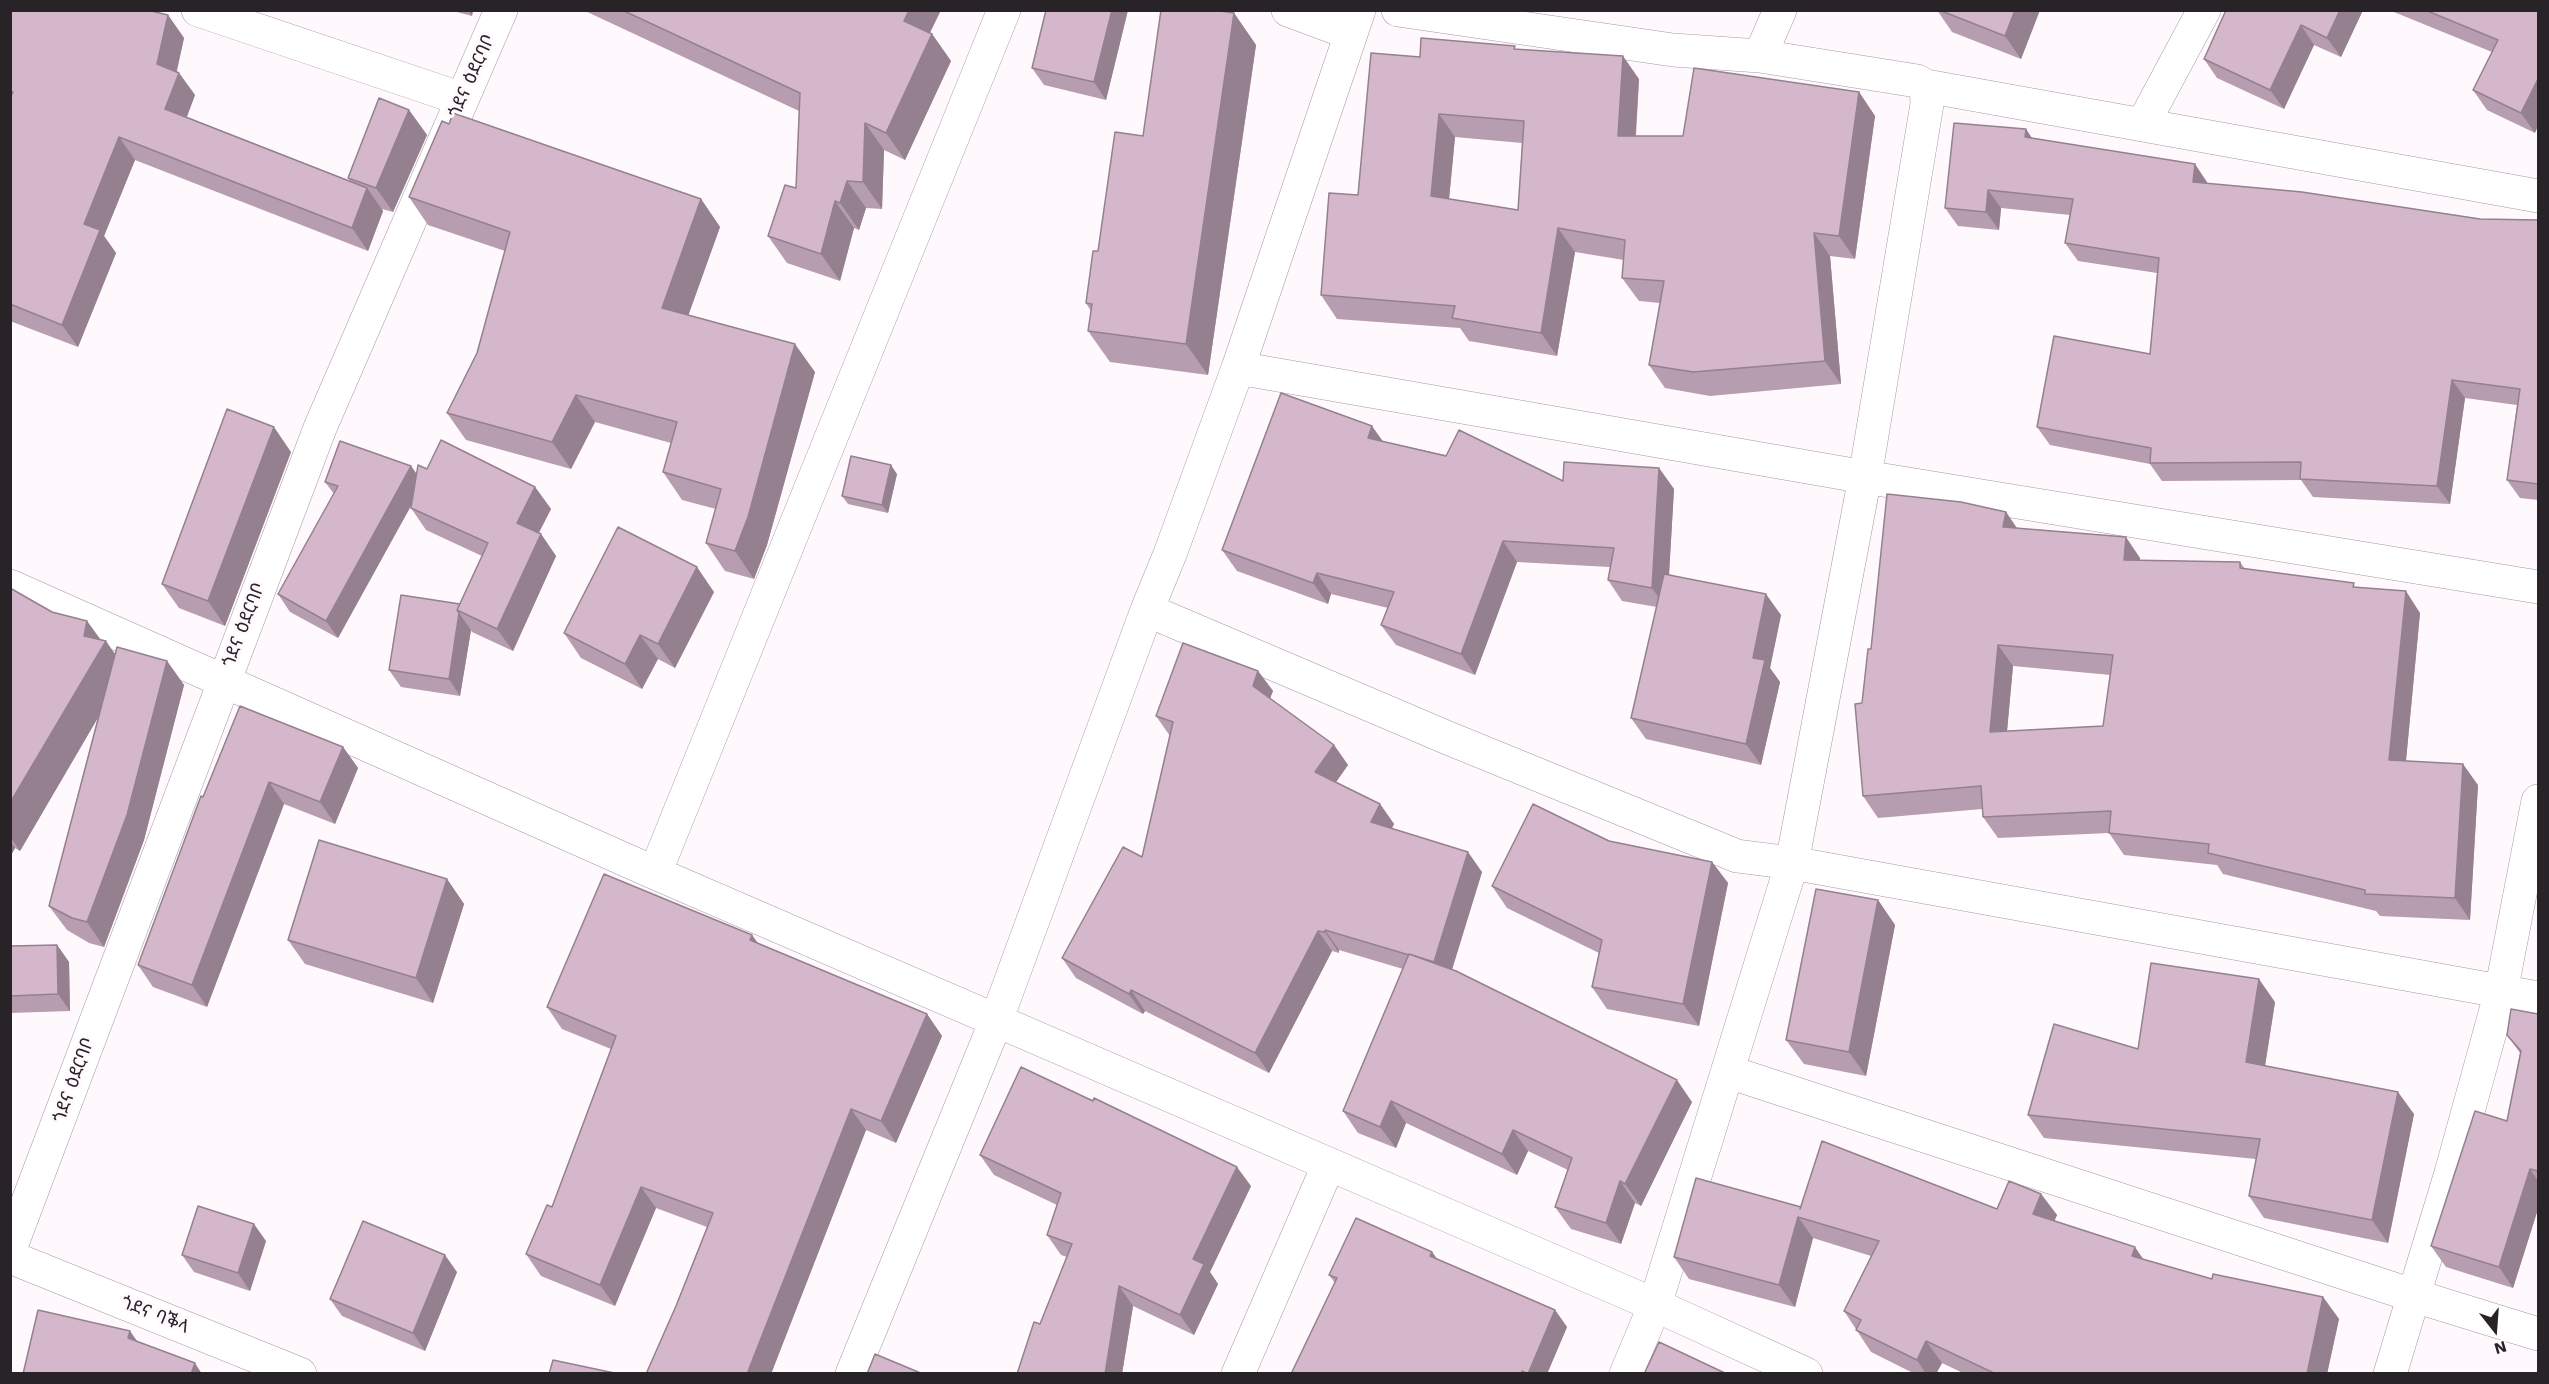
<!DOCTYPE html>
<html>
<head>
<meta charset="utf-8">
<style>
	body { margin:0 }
	#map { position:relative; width:2549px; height:1384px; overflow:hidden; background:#fff9fd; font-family:"Work Sans",sans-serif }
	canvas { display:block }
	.frame { position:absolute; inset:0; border:12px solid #282326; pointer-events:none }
	.north { position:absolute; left:2465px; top:1300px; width:60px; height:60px; -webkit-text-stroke:4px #fff9fd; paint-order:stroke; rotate:163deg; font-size:16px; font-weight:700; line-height:24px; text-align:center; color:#282326 }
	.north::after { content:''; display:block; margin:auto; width:21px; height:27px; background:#282326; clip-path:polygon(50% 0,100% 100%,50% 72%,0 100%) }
</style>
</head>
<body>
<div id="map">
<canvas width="2549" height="1384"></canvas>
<div class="frame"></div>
<div class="north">N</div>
</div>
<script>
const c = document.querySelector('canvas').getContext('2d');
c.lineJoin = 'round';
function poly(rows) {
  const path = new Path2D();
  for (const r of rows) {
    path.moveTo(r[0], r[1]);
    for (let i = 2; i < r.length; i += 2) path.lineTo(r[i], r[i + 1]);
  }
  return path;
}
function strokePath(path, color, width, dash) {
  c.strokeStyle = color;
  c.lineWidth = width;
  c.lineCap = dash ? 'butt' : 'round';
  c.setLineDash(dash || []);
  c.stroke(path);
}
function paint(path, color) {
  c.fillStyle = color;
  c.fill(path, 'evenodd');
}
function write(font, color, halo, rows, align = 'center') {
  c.font = font + ' "Work Sans","Noto Sans Ethiopic",sans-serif';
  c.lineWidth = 6;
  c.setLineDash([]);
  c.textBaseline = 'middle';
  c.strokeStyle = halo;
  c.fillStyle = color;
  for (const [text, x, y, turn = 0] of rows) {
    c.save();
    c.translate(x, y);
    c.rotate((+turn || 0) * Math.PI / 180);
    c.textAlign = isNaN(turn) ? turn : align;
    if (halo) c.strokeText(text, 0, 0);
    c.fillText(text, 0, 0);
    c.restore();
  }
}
const minor = poly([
	[198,10,462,99],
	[1288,10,1350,33],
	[1398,10,1673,50,1760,56,1917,81,1926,86,2538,196],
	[1760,56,1780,10],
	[2143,124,2204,10],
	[1238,368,1865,477,2538,587],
	[10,586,655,873,1655,1305,1806,1374],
	[1147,610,1448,738,1737,856,1792,863,2538,998],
	[655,873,1004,10],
	[1729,1072,2415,1296,2538,1334],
	[10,1249,320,428,501,10],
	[10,1257,300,1374],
	[852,1374,996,1021,1147,610,1170,554,1238,368,1359,10],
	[1238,1374,1328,1166],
	[1626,1374,1655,1305,1792,863,1865,477,1927,104,1926,86],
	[2390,1374,2451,1173,2501,992,2538,801]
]);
strokePath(minor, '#a799a3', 34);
strokePath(minor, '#fff', 33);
paint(poly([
	[10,10,168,15,184,38,177,71,179,73,195,95,187,117,350,181,348,178,409,110,427,135,393,212,382,209,383,211,368,251,135,160,104,236,116,253,78,347,10,321],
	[449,10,473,10,472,16],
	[583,10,941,10,930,33,932,34,951,61,905,160,884,150,882,209,866,208,859,230,854,228,840,281,787,263,768,236,796,188,799,111],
	[1046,10,1128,10,1106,100,1044,85,1032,68],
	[1937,10,2040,10,2021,59,1952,32],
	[2226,10,2363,10,2341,57,2314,45,2284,109,2217,78,2204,59],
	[2389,10,2538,10,2535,133,2487,110,2473,90,2492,52],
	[1234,13,1256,45,1208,375,1110,362,1088,331,1091,311,1086,303,1098,251,1143,136],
	[1517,49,1639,79,1636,136,1683,136,1859,92,1875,116,1855,259,1830,256,1841,384,1710,396,1665,388,1649,365,1660,303,1639,301,1622,278,1624,260,1575,252,1557,356,1469,341,1460,328,1337,319,1321,295,1358,195,1420,57],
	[1455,137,1522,143,1518,210,1449,199],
	[449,124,701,199,720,227,688,315,815,372,767,545,754,579,725,571,706,543,716,509,682,500,663,472,671,443,595,422,571,469,466,440,447,413,477,353,505,251,428,225,409,197],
	[2026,129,2031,138,2207,182,2207,184,2480,219,2538,220,2538,500,2520,498,2507,480,2517,405,2465,398,2450,504,2313,497,2301,480,2162,481,2150,464,2050,445,2037,427,2150,354,2157,273,2078,261,2065,243,2070,215,2001,208,1999,230,1958,226,1945,208],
	[1382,441,1563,481,1659,468,1674,489,1669,574,1781,615,1770,668,1780,682,1761,765,1646,739,1631,718,1657,607,1622,601,1608,580,1610,567,1517,562,1475,675,1396,645,1381,625,1388,608,1331,594,1328,604,1237,571,1222,550],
	[291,452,225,626,179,608,162,584],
	[411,466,417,474,427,469,535,487,551,509,539,533,541,534,556,556,513,651,472,632,471,630,460,696,401,687,389,670,460,604,482,556,426,530,411,508,412,504,338,638,290,612,278,594,334,494,325,482],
	[897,474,888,513,848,504,842,496],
	[2006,512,2017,528,2140,558,2140,560,2240,562,2245,569,2357,587,2420,613,2406,761,2478,785,2470,920,2380,916,2376,911,2223,874,2217,865,2124,855,2109,833,1998,838,1983,817,1982,809,1878,818,1863,796,1862,703,1871,649],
	[2013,666,2111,675,2103,726,2007,731],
	[10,588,52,612,87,621,101,640,115,654,167,661,184,685,144,840,104,947,89,943,67,930,49,906,98,717,20,851,15,848,10,857],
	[714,592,675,668,658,659,642,689,581,658,564,633],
	[1258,671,1273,691,1270,698,1334,745,1348,765,1336,782,1380,804,1394,824,1392,828,1482,872,1452,970,1692,1102,1641,1206,1635,1203,1621,1244,1571,1229,1555,1207,1568,1170,1528,1151,1517,1175,1406,1123,1396,1148,1358,1133,1343,1111,1403,969,1339,950,1339,953,1332,951,1269,1073,1145,1011,1143,1014,1076,978,1062,958,1142,857,1170,736,1156,716],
	[343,747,358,768,335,824,284,804,207,1007,153,987,138,965,203,797],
	[1712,862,1728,883,1699,1026,1607,1009,1592,987,1599,953,1507,908,1492,886],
	[447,879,464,904,433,1003,305,964,288,940],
	[1878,900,1895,925,1866,1076,1804,1064,1786,1040],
	[752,935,758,944,927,1014,942,1036,896,1143,866,1130,771,1374,646,1374,676,1306,707,1227,656,1208,615,1306,541,1276,526,1254,552,1207,611,1049,562,1029,547,1007],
	[57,945,69,962,70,1011,10,1013,10,946],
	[2275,1002,2265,1066,2414,1114,2388,1243,2264,1218,2249,1196,2256,1159,2044,1138,2028,1115,2138,1049],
	[2538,1014,2538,1209,2513,1288,2446,1267,2431,1246,2507,1121,2520,1053,2507,1035],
	[980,1155,1251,1186,1210,1272,1218,1284,1194,1335,1133,1306,1122,1374,1040,1324,1067,1257,1061,1255,1047,1235,1057,1205,994,1175],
	[2041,1194,2057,1215,2054,1221,2143,1259,2212,1279,2323,1297,2339,1319,2327,1374,1965,1374,1942,1363,1936,1374,1915,1374,1871,1352,1844,1311,1871,1256,1813,1238,1795,1307,1689,1279,1674,1257,1801,1207,1997,1209],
	[266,1241,250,1291,194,1272,182,1255],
	[1432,1252,1438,1260,1555,1310,1567,1327,1547,1374,1291,1374,1335,1283,1329,1275],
	[457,1272,425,1351,342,1316,330,1299]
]), '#b69daf');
paint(poly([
	[468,10,473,10,472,16],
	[909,10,941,10,922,48,904,21],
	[1112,10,1128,10,1106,100,1094,82],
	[2015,10,2040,10,2021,59,2005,36],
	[2340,10,2363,10,2341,57,2327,38],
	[1234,13,1256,45,1208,375,1186,344],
	[168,15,184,38,173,86,157,64],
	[2301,25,2314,45,2284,109,2270,90],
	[932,34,951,61,905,160,886,133],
	[1623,56,1639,79,1634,159,1618,136],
	[179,73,195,95,181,131,165,109],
	[2538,79,2538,126,2535,133,2521,113],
	[1859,92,1875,116,1855,259,1839,236],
	[409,110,427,135,393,212,376,188],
	[1439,114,1455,137,1447,220,1431,196],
	[865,123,884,150,882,209,863,182],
	[2026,129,2038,147,2025,137],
	[119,137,135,160,104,236,116,253,78,347,62,325,84,224],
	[2195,164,2207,182,2206,200,2193,182],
	[847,181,866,208,859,230,840,203],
	[367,188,383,211,368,251,352,228],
	[1988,190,2001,208,1999,230,1986,212],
	[701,199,720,227,681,336,662,308],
	[835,201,854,228,840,281,821,254],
	[1558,228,1575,252,1557,356,1541,333],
	[1814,233,1830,256,1841,384,1825,361],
	[795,344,815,372,767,545,754,579,735,551],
	[2452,380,2465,398,2450,504,2437,486],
	[576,395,595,422,571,469,552,442],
	[1372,426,1387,447,1368,438],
	[274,427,291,452,225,626,208,601],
	[891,465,897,474,888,513,882,505],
	[411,466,423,484,338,638,326,621],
	[1659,468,1674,489,1667,609,1652,588],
	[535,487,551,509,532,545,517,523],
	[2006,512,2020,533,2003,527],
	[541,534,556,556,513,651,497,629],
	[2126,537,2140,558,2139,581,2124,560],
	[1503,541,1517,562,1475,675,1461,654],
	[697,567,714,592,675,668,658,644],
	[1317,573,1331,594,1328,604,1313,583],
	[2406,591,2420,613,2404,781,2389,760],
	[1766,594,1781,615,1770,668,1780,682,1761,765,1746,744,1753,658],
	[459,613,471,630,460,696,449,679],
	[87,621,104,645,106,641,126,670,20,851,10,837,10,803,84,636],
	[640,635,658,659,642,689,625,664],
	[1998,645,2013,666,2005,753,1990,732],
	[167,661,184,685,144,840,104,947,87,922],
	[1258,671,1273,691,1267,706,1253,686],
	[1334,745,1348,765,1329,792,1315,772],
	[343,747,358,768,335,824,320,802],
	[2463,764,2478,785,2470,920,2455,898],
	[269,782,284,804,207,1007,192,985],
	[1380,804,1394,824,1385,842,1371,822],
	[10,841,15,848,10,857],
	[1468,852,1482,872,1448,982,1434,962],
	[1712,862,1728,883,1699,1026,1683,1004],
	[447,879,464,904,433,1003,416,978],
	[1878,900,1895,925,1866,1076,1849,1052],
	[1325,930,1339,950,1339,953,1325,932],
	[1318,931,1332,951,1269,1073,1255,1053],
	[752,935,767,956,750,940],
	[57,945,69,962,70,1011,58,994],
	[2259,979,2275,1002,2262,1085,2246,1062],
	[1131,990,1145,1011,1143,1014,1129,994],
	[927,1014,942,1036,896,1143,881,1121],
	[1677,1080,1692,1102,1641,1206,1625,1184],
	[2398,1092,2414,1114,2388,1243,2372,1220],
	[1391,1101,1406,1123,1396,1148,1380,1127],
	[851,1109,866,1130,771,1374,747,1374],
	[1513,1130,1528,1151,1517,1175,1502,1154],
	[1237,1167,1251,1186,1210,1272,1218,1284,1194,1335,1180,1315,1193,1259],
	[2530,1169,2538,1181,2538,1209,2513,1288,2499,1267],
	[1620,1181,1635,1203,1621,1244,1606,1223],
	[641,1187,656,1208,615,1306,600,1285],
	[2041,1194,2057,1215,2048,1236,2033,1214],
	[1798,1217,1813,1238,1795,1307,1779,1285],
	[254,1224,266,1241,250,1291,238,1273],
	[2135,1247,2150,1269,2132,1256],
	[1432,1252,1444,1269,1430,1256],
	[445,1255,457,1272,425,1351,413,1333],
	[1119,1286,1133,1306,1122,1374,1105,1374],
	[2323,1297,2339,1319,2327,1374,2307,1374],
	[1555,1310,1567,1327,1547,1374,1528,1374],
	[130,1331,142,1348,128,1338],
	[1926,1341,1942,1363,1936,1374,1926,1374,1917,1360],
	[195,1363,202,1374,191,1374]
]), '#94808e');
const building = poly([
	[10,10,147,10,168,15,157,64,179,73,165,109,367,188,352,228,119,137,84,224,100,230,62,325,10,304,10,98,13,92,10,92,10,10],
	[622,10,909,10,904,21,932,34,886,133,865,123,863,182,847,181,840,203,835,201,821,254,768,236,785,185,796,188,800,93,622,10],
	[1046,10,1112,10,1094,82,1032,68,1046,10],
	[1161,10,1213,10,1234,13,1186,344,1088,331,1092,304,1086,303,1093,251,1098,251,1115,132,1143,136,1161,10],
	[1939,10,2015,10,2005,36,1939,10],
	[2226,10,2340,10,2327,38,2301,25,2270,90,2204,59,2226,10],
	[2425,10,2538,10,2538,79,2521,113,2473,90,2498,40,2425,10],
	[1421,38,1515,46,1514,49,1623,56,1618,136,1683,136,1694,68,1859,92,1839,236,1814,233,1825,361,1693,372,1649,365,1664,281,1622,278,1625,240,1558,228,1541,333,1452,318,1455,306,1321,295,1329,193,1358,195,1371,53,1420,57,1421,38],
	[1439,114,1524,121,1518,210,1431,196,1439,114],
	[379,98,409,110,376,188,348,178,379,98],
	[453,113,701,199,662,308,795,344,748,517,735,551,706,543,721,489,663,472,677,422,576,395,552,442,447,413,477,353,510,232,409,197,442,121,449,124,453,113],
	[1954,123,2026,129,2025,137,2195,164,2193,182,2302,192,2480,219,2538,220,2538,484,2507,480,2520,389,2452,380,2437,486,2300,479,2301,462,2150,463,2151,448,2037,427,2054,336,2150,354,2159,258,2065,243,2073,199,1988,190,1986,212,1945,208,1954,123],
	[1281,393,1372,426,1368,438,1446,456,1459,430,1563,481,1564,462,1659,468,1652,588,1608,580,1614,548,1503,541,1461,654,1381,625,1394,592,1317,573,1313,583,1222,550,1281,393],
	[227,409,274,427,208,601,162,584,227,409],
	[441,440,535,487,517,523,541,534,497,629,457,610,488,543,411,508,418,465,427,469,441,440],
	[340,441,411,466,326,621,278,594,338,486,325,482,340,441],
	[851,456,891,465,882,505,842,496,851,456],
	[1887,494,1961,502,2006,512,2003,527,2126,537,2124,560,2240,562,2240,568,2354,583,2353,587,2406,591,2389,760,2463,764,2455,898,2365,894,2365,890,2208,853,2209,844,2109,833,2111,811,1983,817,1981,786,1863,796,1855,704,1862,703,1868,649,1871,649,1887,494],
	[1998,645,2113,655,2103,726,1990,732,1998,645],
	[618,527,697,567,658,644,640,635,625,664,564,633,618,527],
	[1664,574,1766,594,1753,658,1765,660,1746,744,1631,718,1664,574],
	[10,588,52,612,87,621,84,636,106,641,10,803,10,588],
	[401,595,460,604,457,610,459,613,449,679,389,670,401,595],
	[1183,643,1258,671,1253,686,1334,745,1315,772,1380,804,1371,822,1468,852,1434,962,1409,954,1409,955,1325,930,1325,932,1318,931,1255,1053,1131,990,1129,994,1062,958,1123,847,1142,857,1173,722,1156,716,1183,643],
	[117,647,167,661,127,815,87,922,72,918,49,906,117,647],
	[240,706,343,747,320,802,269,782,192,985,138,965,201,796,203,797,240,706],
	[1533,804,1609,841,1712,862,1683,1004,1592,987,1602,940,1492,886,1533,804],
	[319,840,447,879,416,978,288,940,319,840],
	[604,874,752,935,750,940,927,1014,881,1121,851,1109,747,1374,646,1374,676,1306,713,1213,641,1187,600,1285,526,1254,547,1205,552,1207,616,1036,547,1007,604,874],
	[1816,889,1878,900,1849,1052,1786,1040,1816,889],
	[57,945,58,994,10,996,10,946,57,945],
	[1409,954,1456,971,1677,1080,1625,1184,1620,1181,1606,1223,1555,1207,1572,1158,1513,1130,1502,1154,1391,1101,1380,1127,1343,1111,1409,954],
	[2151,963,2259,979,2246,1062,2398,1092,2372,1220,2249,1196,2260,1139,2028,1115,2054,1024,2138,1049,2151,963],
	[2511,1009,2538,1014,2538,1171,2530,1169,2499,1267,2431,1246,2475,1111,2507,1121,2521,1051,2507,1035,2511,1009],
	[1021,1067,1093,1101,1094,1098,1237,1167,1193,1259,1204,1264,1180,1315,1119,1286,1105,1374,1017,1374,1034,1322,1040,1324,1072,1244,1047,1235,1061,1193,980,1155,1021,1067],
	[1822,1141,1997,1209,2009,1181,2041,1194,2033,1214,2135,1247,2132,1256,2212,1279,2213,1274,2323,1297,2307,1374,1996,1374,1926,1341,1917,1360,1856,1330,1861,1320,1844,1311,1879,1241,1798,1217,1779,1285,1674,1257,1696,1178,1801,1207,1800,1209,1822,1141],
	[198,1206,254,1224,238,1273,182,1255,198,1206],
	[1356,1218,1432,1252,1430,1256,1555,1310,1528,1374,1522,1371,1521,1374,1291,1374,1337,1278,1329,1275,1356,1218],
	[363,1221,445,1255,413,1333,330,1299,363,1221],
	[38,1310,130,1331,128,1338,195,1363,191,1374,23,1374,38,1310],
	[1659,1342,1727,1374,1644,1374,1659,1342],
	[875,1354,923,1374,867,1374,875,1354],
	[553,1360,619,1374,549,1374,553,1360]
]);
paint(building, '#d4b7cb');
strokePath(building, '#94808e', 1.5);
write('18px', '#282326', '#fff9fd', [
	["ጎደና ዕደርባቦ",472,76,-66],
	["ጎደና ዕደርባቦ",244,625,-69],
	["ጎደና ዕደርባቦ",74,1080,-70],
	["ጎደና ባቕላ",155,1315,22]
]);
</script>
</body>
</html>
